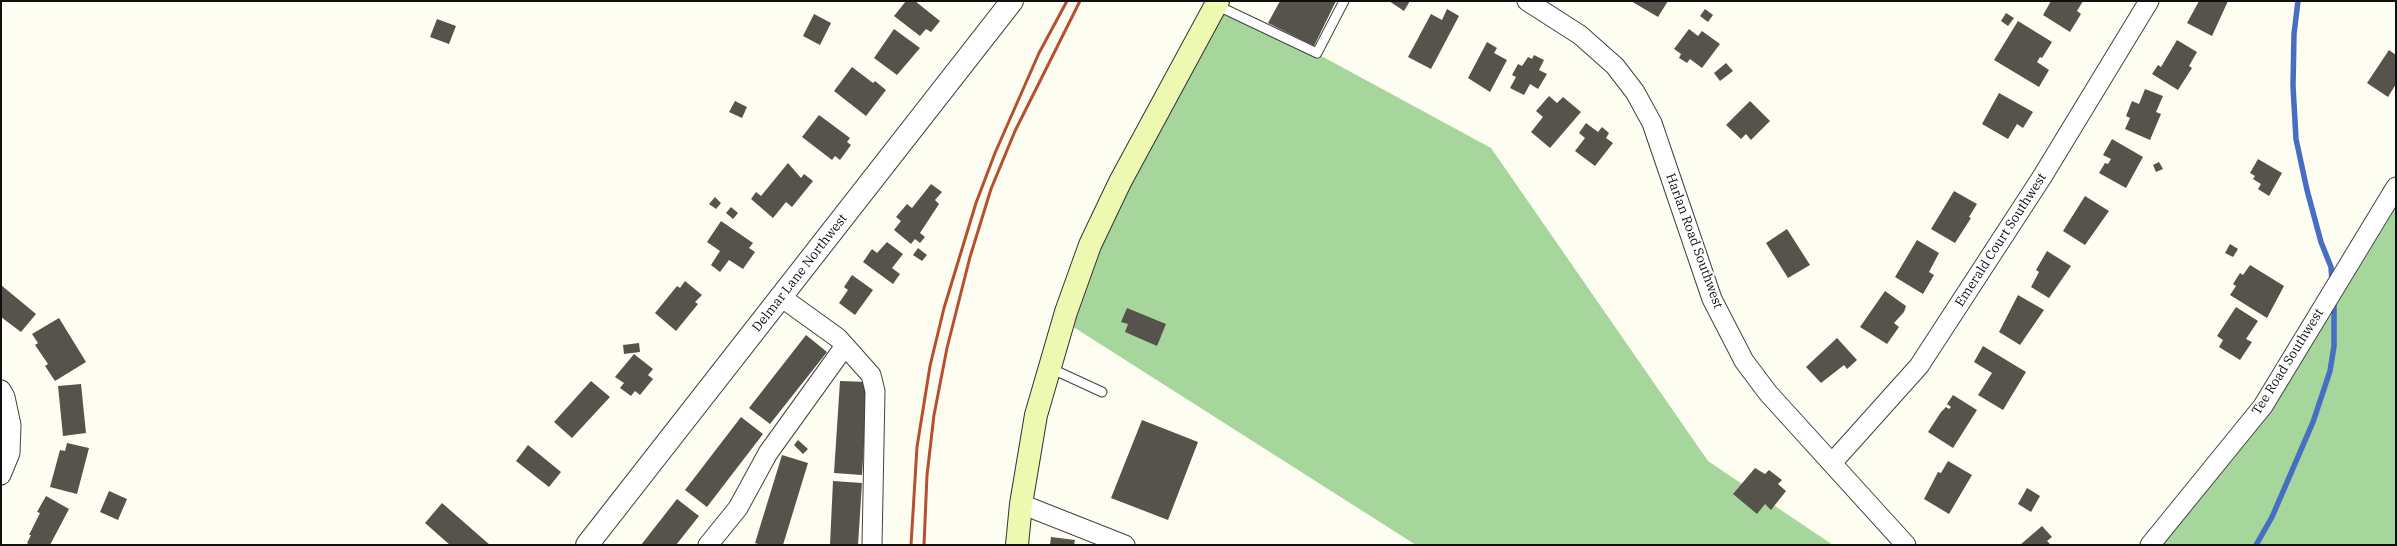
<!DOCTYPE html>
<html>
<head>
<meta charset="utf-8">
<style>
	body { margin:0 }
	#map { position:relative; width:2397px; height:546px; overflow:hidden; background:#fdfef1; font-family:"IBM Plex Serif",serif }
	canvas { display:block }
	.frame { position:absolute; inset:0; border:2px solid #0f0f0f; pointer-events:none }
</style>
</head>
<body>
<div id="map">
<canvas width="2397" height="546"></canvas>
<div class="frame"></div>
</div>
<script>
const c = document.querySelector('canvas').getContext('2d');
c.lineJoin = 'round';
function paint(path, color) {
  c.fillStyle = color;
  c.fill(path, 'evenodd');
}
function poly(rows) {
  const path = new Path2D();
  for (const r of rows) {
    path.moveTo(r[0], r[1]);
    for (let i = 2; i < r.length; i += 2) path.lineTo(r[i], r[i + 1]);
  }
  return path;
}
function strokePath(path, color, width, dash) {
  c.strokeStyle = color;
  c.lineWidth = width;
  c.lineCap = dash ? 'butt' : 'round';
  c.setLineDash(dash || []);
  c.stroke(path);
}
function write(font, color, halo, rows, align = 'center') {
  c.font = font + ' "IBM Plex Serif",serif';
  c.lineWidth = 4;
  c.setLineDash([]);
  c.textBaseline = 'middle';
  c.strokeStyle = halo;
  c.fillStyle = color;
  for (const [text, x, y, turn = 0] of rows) {
    c.save();
    c.translate(x, y);
    c.rotate((+turn || 0) * Math.PI / 180);
    c.textAlign = isNaN(turn) ? turn : align;
    if (halo) c.strokeText(text, 0, 0);
    c.fillText(text, 0, 0);
    c.restore();
  }
}
paint(poly([
	[1220,1,1491,148,1708,461,1833,545,1416,545,1064,321],
	[2396,198,2396,545,2162,545,2261,424]
]), '#a7d69d');
strokePath(poly([
	[2298,1,2294,34,2293,86,2296,139,2307,190,2321,242,2331,267,2332,281],
	[2256,545,2272,517,2313,422,2330,371,2334,346,2334,300]
]), '#466ec3', 5.5);
paint(poly([
	[906,1,915,1,940,21,931,32,926,29,920,36,894,16],
	[1280,1,1336,1,1314,46,1268,23],
	[1389,1,1410,1,1404,11],
	[1631,1,1668,1,1658,17],
	[2051,1,2083,1,2077,11,2081,14,2070,32,2043,15],
	[2199,1,2228,1,2212,36,2187,23],
	[1447,9,1459,16,1431,69,1408,57,1431,14,1442,20],
	[1705,9,1713,15,1708,22,1700,16],
	[2006,13,2014,18,2008,26,2001,21],
	[814,14,831,23,820,45,803,36],
	[437,19,456,26,449,44,430,37],
	[2018,21,2052,42,2042,58,2040,57,2037,62,2049,70,2039,87,1994,60],
	[894,29,920,48,897,75,874,58],
	[1689,29,1698,36,1702,31,1720,44,1702,68,1690,59,1687,63,1679,58,1681,54,1674,49],
	[2177,40,2197,52,2189,66,2192,68,2178,90,2152,74,2158,65,2161,67],
	[1487,42,1497,48,1494,53,1507,60,1490,92,1468,78],
	[2389,50,2396,55,2396,84,2388,97,2367,83],
	[1534,55,1544,60,1539,70,1547,74,1538,89,1530,84,1524,95,1510,88,1516,77,1512,75,1518,64,1522,66,1528,57,1532,59],
	[1726,63,1733,71,1720,81,1714,73],
	[852,67,873,83,875,81,886,90,866,116,834,91],
	[2145,89,2163,96,2156,112,2161,114,2150,140,2125,129,2130,118,2126,116,2132,101,2139,104],
	[1999,93,2033,112,2023,128,2017,124,2008,139,1982,124],
	[1549,96,1557,103,1563,97,1581,112,1550,148,1531,132,1543,117,1536,111],
	[735,101,747,107,742,118,729,112],
	[1750,101,1770,121,1751,140,1746,134,1741,139,1726,125],
	[819,115,850,138,847,142,851,145,840,160,835,156,832,160,802,137],
	[1586,123,1598,132,1602,127,1609,133,1606,138,1613,143,1595,166,1575,151,1585,138,1579,133],
	[2112,139,2143,157,2126,188,2099,173,2105,163,2108,164,2111,159,2103,155],
	[2258,159,2282,173,2269,196,2258,189,2261,184,2253,179,2255,176,2250,173],
	[2159,162,2163,169,2156,172,2153,165],
	[788,163,801,178,804,174,813,181,792,207,786,202,773,218,751,199,756,192,761,196],
	[931,184,942,192,935,200,939,204,920,233,925,237,920,243,915,239,911,244,894,230,901,221,896,217,907,204,912,208],
	[1954,191,1977,204,1969,217,1971,218,1955,243,1931,229],
	[2085,196,2109,211,2085,245,2063,231],
	[715,197,721,203,716,209,709,204],
	[731,207,738,213,733,219,726,213],
	[721,221,753,243,749,248,755,252,743,269,729,260,720,272,711,265,720,251,707,242],
	[1787,229,1810,265,1788,278,1766,243],
	[1917,240,1939,253,1929,272,1934,275,1923,294,1895,277],
	[887,242,903,254,892,268,900,274,893,284,863,262,872,249,877,253],
	[2230,244,2238,249,2233,257,2225,253],
	[918,248,927,255,922,261,913,255],
	[2047,251,2071,266,2049,298,2031,287,2039,272,2036,270],
	[2250,265,2284,286,2267,318,2230,295,2236,286,2233,284,2240,273,2243,275],
	[852,275,873,290,855,315,839,303,848,290,844,287],
	[685,281,702,295,695,302,698,304,676,331,655,313,677,286,680,288],
	[1,285,36,314,21,332,1,317],
	[1885,291,1906,306,1904,312,1894,323,1899,327,1887,344,1860,327],
	[2018,295,2044,310,2020,345,1999,332],
	[2236,307,2258,321,2246,339,2252,342,2240,360,2219,347,2223,340,2217,336],
	[1127,308,1166,324,1157,346,1125,332,1128,324,1121,322],
	[59,318,86,362,55,381,45,366,48,364,35,345,38,343,32,334],
	[806,335,827,352,770,424,749,408],
	[1837,338,1857,360,1847,369,1844,365,1821,383,1806,367],
	[639,343,640,352,624,354,623,345],
	[1983,346,2026,372,2003,410,1978,395,1992,373,1974,362],
	[634,354,653,369,648,375,653,379,640,395,635,391,631,396,620,388,624,383,615,377],
	[591,381,610,397,572,438,554,422],
	[840,381,868,382,862,475,834,473],
	[81,384,86,433,63,436,58,386],
	[1953,395,1977,410,1953,448,1928,432,1941,412,1946,407,1949,409,1951,407,1947,404],
	[741,417,763,434,707,507,685,490],
	[1142,420,1198,442,1168,520,1111,498],
	[798,440,808,449,803,454,794,445],
	[67,443,89,448,77,494,50,487,60,450,65,451],
	[528,445,561,472,549,487,516,461],
	[782,455,808,463,783,545,761,545,755,543],
	[1948,461,1972,475,1949,514,1924,499,1938,472,1941,473],
	[1755,468,1765,474,1769,470,1782,480,1778,484,1786,491,1771,510,1765,504,1757,514,1733,494],
	[833,481,862,483,858,545,830,545],
	[2027,488,2040,496,2031,512,2018,504],
	[109,491,127,499,118,520,100,512],
	[46,496,69,509,50,545,30,545,27,543,31,535,29,535,40,513,37,512],
	[677,499,699,516,676,545,641,545],
	[442,503,490,545,450,545,425,523],
	[2042,526,2052,537,2047,541,2051,545,2020,545],
	[1051,537,1075,540,1074,545,1050,545]
]), '#56534c');
const service = poly([
	[1216,5,1317,53,1344,1],
	[1050,368,1102,392]
]);
const minor = poly([
	[1527,1,1580,35,1615,66,1635,92,1652,123,1712,299,1744,361,1768,393,1906,545],
	[781,297,838,338,871,375,875,391,872,545],
	[1,390,5,397,11,425,10,453,1,475],
	[1832,463,1919,366,2042,177,2149,1],
	[1021,504,1125,545],
	[708,545,738,508,768,453,845,346],
	[2150,545,2263,406,2396,187]
]);
const tertiary = poly([
	[587,545,1012,1]
]);
const secondary = poly([
	[1017,545,1021,504,1036,415,1066,312,1090,245,1120,182,1218,1]
]);
strokePath(service, '#424242', 11);
strokePath(minor, '#424242', 21);
strokePath(tertiary, '#424242', 24);
strokePath(secondary, '#313131', 24);
strokePath(service, '#fff', 9);
strokePath(minor, '#fff', 19);
strokePath(tertiary, '#fff', 22);
strokePath(secondary, '#edf9b1', 22);
strokePath(poly([
	[911,545,917,447,930,366,944,308,976,203,995,153,1039,53,1067,1],
	[924,545,927,475,934,415,947,348,970,257,991,189,1015,131,1080,1]
]), '#b54f30', 3);
write('13px', '#0f0f0f', '#fff', [
	["Emerald Court Southwest",2001,240,-57],
	["Harlan Road Southwest",1694,241,70],
	["Delmar Lane Northwest",800,273,-52],
	["Tee Road Southwest",2288,362,-58]
]);
</script>
</body>
</html>
